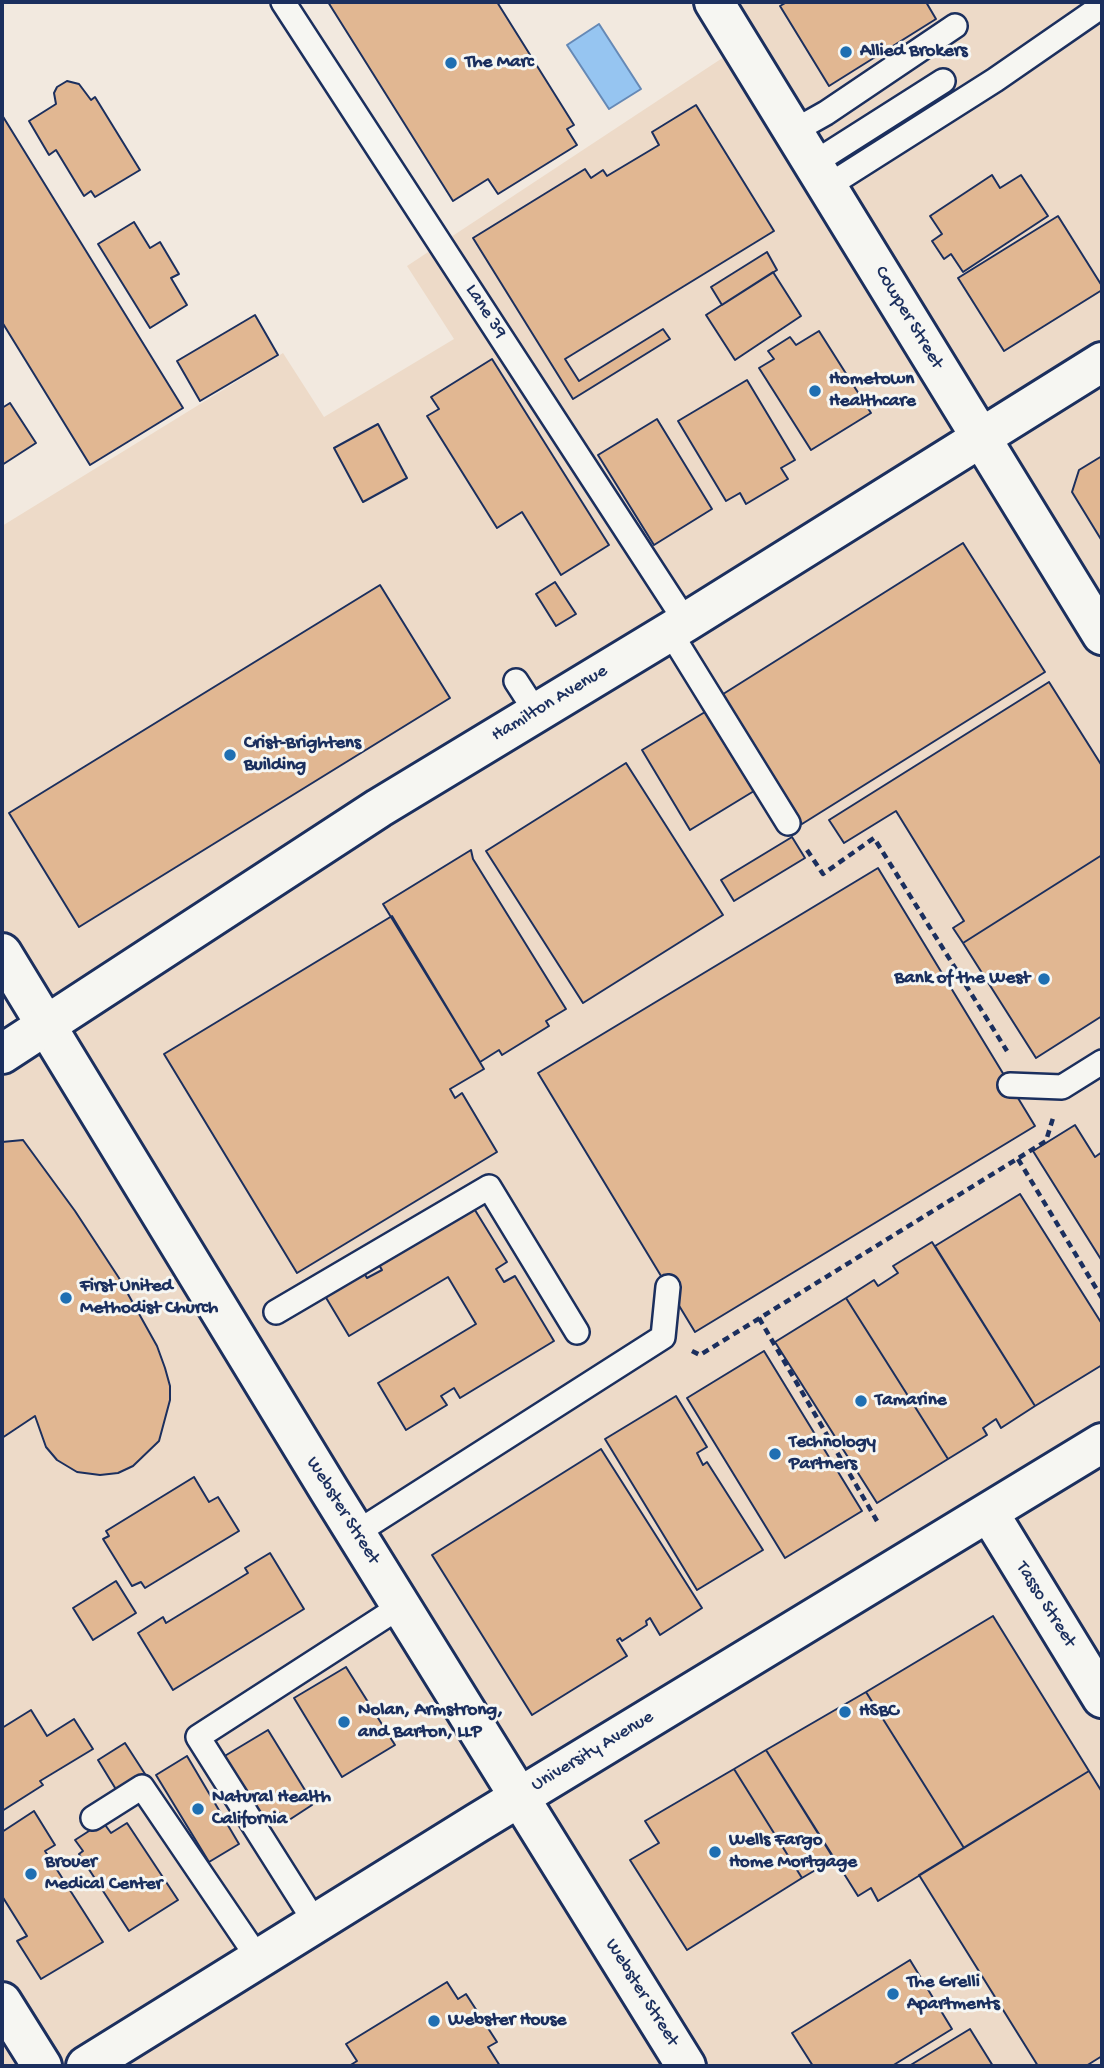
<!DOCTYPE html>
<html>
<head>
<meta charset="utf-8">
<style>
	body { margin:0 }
	#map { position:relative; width:1104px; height:2068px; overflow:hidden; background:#f2e9df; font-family:"Gochi Hand",sans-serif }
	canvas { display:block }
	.frame { position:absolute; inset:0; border:4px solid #1b2f5e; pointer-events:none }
</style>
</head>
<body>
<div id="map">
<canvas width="1104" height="2068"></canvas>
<div class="frame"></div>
</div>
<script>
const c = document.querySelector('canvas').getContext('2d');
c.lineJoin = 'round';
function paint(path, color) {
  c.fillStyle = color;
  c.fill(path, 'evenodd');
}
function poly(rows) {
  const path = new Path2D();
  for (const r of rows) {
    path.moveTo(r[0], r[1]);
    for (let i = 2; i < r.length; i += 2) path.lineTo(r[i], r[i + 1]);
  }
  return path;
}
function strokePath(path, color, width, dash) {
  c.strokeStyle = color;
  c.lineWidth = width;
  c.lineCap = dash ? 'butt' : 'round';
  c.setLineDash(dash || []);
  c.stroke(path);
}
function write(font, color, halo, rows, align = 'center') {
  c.font = font + ' "Gochi Hand",sans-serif';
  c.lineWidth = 6;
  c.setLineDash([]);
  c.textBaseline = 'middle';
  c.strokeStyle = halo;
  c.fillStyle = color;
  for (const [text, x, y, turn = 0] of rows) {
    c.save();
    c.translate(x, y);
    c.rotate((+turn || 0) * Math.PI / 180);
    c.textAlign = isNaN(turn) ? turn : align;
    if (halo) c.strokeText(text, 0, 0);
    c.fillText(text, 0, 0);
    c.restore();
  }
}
paint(poly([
	[704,2,1102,2,1102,2066,2,2066,2,1047,50,1016,2,938,2,526,283,353,324,417,454,339,407,266,733,51]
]), '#eddac8');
const water = poly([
	[599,24,641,89,609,109,567,45,599,24]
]);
paint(water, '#96c5f1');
strokePath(water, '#6589b6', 2);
const building = poly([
	[328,2,497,2,574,125,567,129,577,145,498,194,488,179,453,201,328,2],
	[787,2,926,2,936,19,829,86,780,6,787,2],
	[67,81,79,84,91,100,95,97,140,170,95,197,91,191,84,196,56,150,49,155,29,121,56,104,54,93,57,87,67,81],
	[696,105,774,231,565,359,579,381,663,329,670,339,573,399,473,238,585,169,591,178,603,170,607,176,659,145,652,132,696,105],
	[2,115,183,408,90,465,2,322,2,115],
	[992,175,1000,188,1021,175,1048,216,963,272,951,254,944,259,932,241,942,234,930,216,992,175],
	[1058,216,1102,286,1102,290,1004,351,958,278,1058,216],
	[134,222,150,248,160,242,179,274,171,278,187,305,150,328,98,244,134,222],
	[767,252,777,270,722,305,711,287,767,252],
	[773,272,801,316,735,360,706,315,773,272],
	[255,315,278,355,200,401,177,361,255,315],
	[819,331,871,413,811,450,759,368,774,359,768,351,790,337,796,345,819,331],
	[492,359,609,545,561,575,522,512,497,528,427,416,439,409,431,397,492,359],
	[747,380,795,460,781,468,788,479,746,504,740,493,726,501,678,421,747,380],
	[10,403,36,443,2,465,2,408,10,403],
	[657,419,712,509,654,545,598,455,657,419],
	[378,424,407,478,363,502,334,448,378,424],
	[1102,456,1102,541,1072,492,1079,470,1102,456],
	[963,543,1045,672,802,824,720,696,963,543],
	[555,582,576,614,556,626,536,594,555,582],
	[380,585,450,698,79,927,9,813,380,585],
	[1049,682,1102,766,1102,855,963,943,953,928,964,921,896,811,844,843,829,820,1049,682],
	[705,712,754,791,690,830,642,750,705,712],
	[626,763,723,915,583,1003,486,851,626,763],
	[792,837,805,858,734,901,721,880,792,837],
	[471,850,473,859,566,1009,546,1021,549,1026,502,1055,499,1050,480,1062,383,904,471,850],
	[1102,855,1102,1016,1036,1058,963,943,1102,855],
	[878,868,1035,1126,695,1332,538,1073,878,868],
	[392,916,484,1069,450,1089,455,1098,462,1093,497,1152,297,1273,164,1054,392,916],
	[1075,1125,1095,1157,1102,1152,1102,1261,1033,1151,1075,1125],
	[23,1140,75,1211,119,1278,157,1346,165,1368,170,1386,170,1400,159,1441,133,1466,118,1473,100,1475,77,1472,57,1460,46,1447,35,1416,2,1438,2,1142,23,1140],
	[1020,1194,1102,1324,1102,1365,1035,1406,935,1246,1020,1194],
	[470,1202,507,1262,496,1269,504,1282,515,1276,554,1341,460,1398,454,1388,441,1396,447,1405,406,1430,378,1383,476,1324,448,1277,349,1336,322,1291,361,1268,367,1278,382,1270,375,1258,470,1202],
	[932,1242,1035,1406,1001,1428,996,1419,983,1428,987,1435,948,1459,846,1298,874,1280,878,1286,898,1273,893,1266,932,1242],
	[846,1298,948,1459,877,1503,775,1342,846,1298],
	[764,1351,862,1511,785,1558,687,1398,764,1351],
	[676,1396,707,1447,697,1453,703,1465,707,1462,763,1550,697,1590,605,1439,676,1396],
	[601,1449,702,1608,660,1635,650,1618,646,1621,647,1625,622,1641,620,1638,617,1640,627,1656,532,1715,432,1555,601,1449],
	[194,1477,209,1502,218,1497,239,1531,145,1588,141,1582,132,1586,103,1539,109,1536,106,1531,194,1477],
	[270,1553,304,1609,173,1690,138,1633,163,1617,166,1623,248,1573,245,1568,270,1553],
	[116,1581,136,1613,93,1640,73,1608,116,1581],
	[993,1616,1089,1771,964,1848,866,1692,993,1616],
	[346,1667,395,1745,342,1777,294,1698,346,1667],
	[866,1692,964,1848,878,1901,871,1888,858,1896,766,1750,866,1692],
	[31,1710,47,1736,74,1719,93,1749,40,1781,43,1785,2,1811,2,1728,31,1710],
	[268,1730,308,1795,306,1797,312,1805,286,1822,280,1813,263,1823,223,1757,268,1730],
	[125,1743,145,1774,117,1791,98,1760,125,1743],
	[766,1750,834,1859,802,1878,734,1769,766,1750],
	[187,1756,239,1844,209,1862,156,1775,187,1756],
	[734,1769,802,1878,687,1950,630,1860,659,1843,645,1821,734,1769],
	[1089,1771,1102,1792,1102,2056,1086,2066,1038,2066,919,1875,1089,1771],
	[34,1811,55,1845,45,1851,103,1942,41,1979,17,1941,27,1936,2,1896,2,1832,34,1811],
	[103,1822,111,1833,127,1823,178,1900,129,1931,79,1854,83,1851,75,1840,103,1822],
	[910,1960,952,2029,892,2066,813,2066,792,2033,910,1960],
	[447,1982,458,1999,466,1994,497,2042,488,2047,500,2066,349,2066,357,2061,346,2044,447,1982],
	[970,2029,993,2066,909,2066,970,2029]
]);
paint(building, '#e1b792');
strokePath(building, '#1b2f5e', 2);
const lane = poly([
	[283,2,686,622],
	[794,131,826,113,955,26],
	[814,163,943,81],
	[828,186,995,80,1102,6],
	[670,632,788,823],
	[516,681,536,712],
	[1010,1085,1062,1087,1102,1062],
	[276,1312,489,1187,577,1332],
	[356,1533,663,1337,668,1287],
	[93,1818,142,1787,258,1958],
	[315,1922,198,1737,401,1606]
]);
const street = poly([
	[714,2,1102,635],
	[2,953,329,1490,686,2066],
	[989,1513,1102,1698],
	[2,2002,42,2066]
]);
const secondary = poly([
	[2,1054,379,808,686,622,1102,362],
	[86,2066,477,1823,1102,1443]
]);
strokePath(lane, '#1b2f5e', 28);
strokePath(street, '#1b2f5e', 44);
strokePath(secondary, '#1b2f5e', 44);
strokePath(poly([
	[807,850,823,874,874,838,1007,1051],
	[1018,1159,1102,1298],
	[759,1318,877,1521],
	[692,1351,700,1355,1046,1141,1053,1118]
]), '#1b2f5e', 4.5, [7, 5]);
strokePath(lane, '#f6f6f2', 23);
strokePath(street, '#f6f6f2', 38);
strokePath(secondary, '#f6f6f2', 38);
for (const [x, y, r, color] of [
	[846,52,7,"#1f6fb2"],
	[451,63,7,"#1f6fb2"],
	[815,391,7,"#1f6fb2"],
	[230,755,7,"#1f6fb2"],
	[1044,979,7,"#1f6fb2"],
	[66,1298,7,"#1f6fb2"],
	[861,1401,7,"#1f6fb2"],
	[775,1454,7,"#1f6fb2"],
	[845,1712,7,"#1f6fb2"],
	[344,1722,7,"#1f6fb2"],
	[198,1809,7,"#1f6fb2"],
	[715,1852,7,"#1f6fb2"],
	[31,1874,7,"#1f6fb2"],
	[893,1994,7,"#1f6fb2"],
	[434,2021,7,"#1f6fb2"]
]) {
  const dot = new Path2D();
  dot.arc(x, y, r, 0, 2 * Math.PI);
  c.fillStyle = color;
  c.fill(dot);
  strokePath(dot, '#f6f6f2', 2.5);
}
write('bold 19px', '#1b2f5e', '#f6f6f2', [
	["Allied Brokers",860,52],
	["The Marc",465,63],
	["Hometown",829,380],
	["Healthcare",829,402],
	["Crist-Brightens",244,744],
	["Building",244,766],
	["Bank of the West",1030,979,"right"],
	["First United",80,1287],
	["Methodist Church",80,1309],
	["Tamarine",875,1401],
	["Technology",789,1443],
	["Partners",789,1465],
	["Nolan, Armstrong,",358,1711],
	["and Barton, LLP",358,1733],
	["HSBC",859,1712],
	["Natural Health",212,1798],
	["California",212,1820],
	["Wells Fargo",729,1841],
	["Home Mortgage",729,1863],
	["Brouer",45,1863],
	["Medical Center",45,1885],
	["The Grelli",907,1983],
	["Apartments",907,2005],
	["Webster House",448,2021]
], 'left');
write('19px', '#1b2f5e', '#f6f6f2', [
	["Lane 39",485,312,57],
	["Cowper Street",908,318,59],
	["Hamilton Avenue",550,704,-31],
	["Webster Street",342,1511,58],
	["Tasso Street",1045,1605,58],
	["University Avenue",593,1752,-31],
	["Webster Street",641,1993,58]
]);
</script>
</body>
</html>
